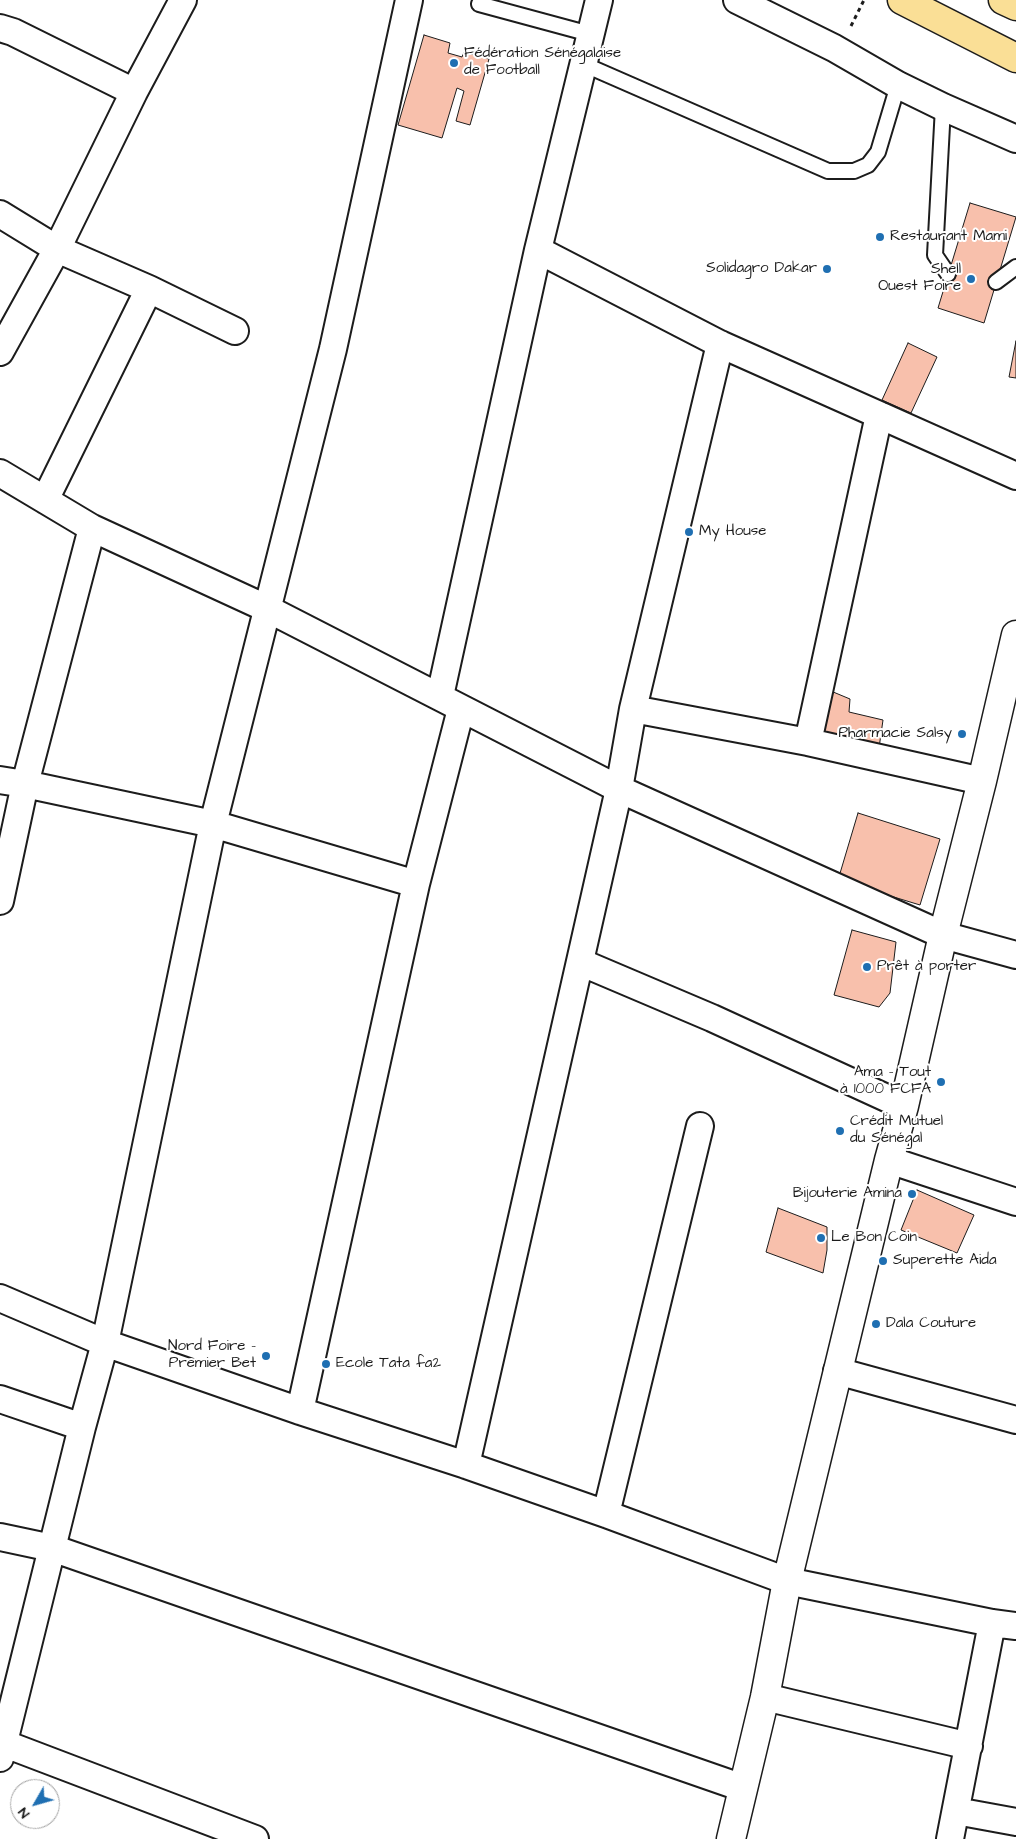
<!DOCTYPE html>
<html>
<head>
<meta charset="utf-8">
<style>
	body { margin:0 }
	#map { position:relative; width:1016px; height:1839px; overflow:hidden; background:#fff; font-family:"Architects Daughter",sans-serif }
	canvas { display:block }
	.north { position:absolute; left:10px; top:1779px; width:50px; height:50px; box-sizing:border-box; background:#fff; border:1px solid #a4a4a4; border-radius:50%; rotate:232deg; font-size:14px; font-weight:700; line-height:20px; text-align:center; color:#1c1c1c }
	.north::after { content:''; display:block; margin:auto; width:18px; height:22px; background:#1f6fb2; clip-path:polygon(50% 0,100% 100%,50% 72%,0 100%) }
</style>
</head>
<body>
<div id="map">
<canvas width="1016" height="1839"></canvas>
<div class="north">N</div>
</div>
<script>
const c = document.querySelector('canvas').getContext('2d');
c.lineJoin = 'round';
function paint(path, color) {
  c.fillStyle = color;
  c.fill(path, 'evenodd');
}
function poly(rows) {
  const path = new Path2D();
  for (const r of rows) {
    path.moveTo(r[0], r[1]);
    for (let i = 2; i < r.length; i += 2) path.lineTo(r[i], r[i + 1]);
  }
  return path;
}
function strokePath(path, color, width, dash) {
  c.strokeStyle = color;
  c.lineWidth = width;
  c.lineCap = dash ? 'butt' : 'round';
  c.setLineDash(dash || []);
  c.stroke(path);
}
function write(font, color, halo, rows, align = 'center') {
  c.font = font + ' "Architects Daughter",sans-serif';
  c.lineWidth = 4;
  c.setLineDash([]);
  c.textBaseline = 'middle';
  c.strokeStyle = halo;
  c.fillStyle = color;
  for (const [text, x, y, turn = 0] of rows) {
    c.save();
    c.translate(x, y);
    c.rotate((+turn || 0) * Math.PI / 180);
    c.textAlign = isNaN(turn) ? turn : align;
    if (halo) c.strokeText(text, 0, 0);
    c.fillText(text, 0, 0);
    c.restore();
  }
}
const building = poly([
	[424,35,450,43,448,53,462,57,464,52,489,59,470,125,456,121,464,91,457,88,442,138,398,125,424,35],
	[970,203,1016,217,984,323,938,308,970,203],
	[1016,341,1016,378,1009,377,1016,341],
	[908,343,937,357,911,413,882,400,908,343],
	[826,689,850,699,849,712,883,720,879,748,815,732,826,689],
	[858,813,940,839,920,905,838,880,858,813],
	[852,930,896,942,890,993,879,1007,834,995,852,930],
	[917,1190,974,1215,957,1253,901,1230,917,1190],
	[778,1208,827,1227,827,1250,823,1273,766,1252,778,1208]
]);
paint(building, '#f8c0ac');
strokePath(building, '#1c1c1c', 1);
const service = poly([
	[479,4,590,34],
	[583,64,828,171,854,171,868,165,878,152,898,85],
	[943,107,935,255,948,274],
	[996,282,1016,267]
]);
const minor = poly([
	[737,0,834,48,898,85,943,107,1016,139],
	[0,28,13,32,134,92],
	[0,214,57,249,149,289,235,331],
	[538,250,720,344,1016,476],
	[0,352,57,249,134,92,183,0],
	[0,473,92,528,268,609,619,789,943,935,1016,955],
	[45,500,149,289],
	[440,696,538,250,599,0],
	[633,709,808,742,982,781],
	[808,742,879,415],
	[0,780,25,784,213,824,416,884],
	[0,901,25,784,92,528],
	[580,962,712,1018,904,1106],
	[889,1160,1016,1202],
	[0,1298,105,1343,300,1411,466,1465,606,1514,787,1581,992,1623,1016,1626],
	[837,1371,1016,1420],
	[0,1399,82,1427],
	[300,1411,416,884,461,709],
	[466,1465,619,789,633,709,720,344],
	[606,1514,700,1126],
	[0,1537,52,1548,743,1788],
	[765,1697,969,1746],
	[0,1742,255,1839],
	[0,1758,82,1427,105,1343,213,824,333,349,409,0],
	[956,1811,1016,1822],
	[950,1839,992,1623]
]);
const tertiary = poly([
	[731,1839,765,1697,787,1581,889,1160,904,1106,943,935,982,781,1016,635]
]);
const trunk = poly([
	[902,0,1016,58],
	[1003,0,1016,6]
]);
strokePath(service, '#1c1c1c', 18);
strokePath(minor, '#1c1c1c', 30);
strokePath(tertiary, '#1c1c1c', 31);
strokePath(trunk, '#1c1c1c', 31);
strokePath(poly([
	[851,26,864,0]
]), '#1c1c1c', 3, [4, 4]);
strokePath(service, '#fff', 14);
strokePath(minor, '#fff', 26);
strokePath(tertiary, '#fff', 28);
strokePath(trunk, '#fadf96', 28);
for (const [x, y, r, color] of [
	[454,63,5,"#1f6fb2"],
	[880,237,5,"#1f6fb2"],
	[827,269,5,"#1f6fb2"],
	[971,279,5,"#1f6fb2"],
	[689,532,5,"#1f6fb2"],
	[962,734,5,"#1f6fb2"],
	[867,967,5,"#1f6fb2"],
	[941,1082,5,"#1f6fb2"],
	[840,1131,5,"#1f6fb2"],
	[912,1194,5,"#1f6fb2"],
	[821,1238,5,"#1f6fb2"],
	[883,1261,5,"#1f6fb2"],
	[876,1324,5,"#1f6fb2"],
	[266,1356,5,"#1f6fb2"],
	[326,1364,5,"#1f6fb2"]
]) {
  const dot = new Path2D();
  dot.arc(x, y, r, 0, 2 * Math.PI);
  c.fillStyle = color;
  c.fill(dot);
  strokePath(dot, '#fff', 2);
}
write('15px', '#1c1c1c', '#fff', [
	["Fédération Sénégalaise",464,54],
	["de Football",464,71],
	["Restaurant Mami",890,237],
	["Solidagro Dakar",817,269,"right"],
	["Shell",961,270,"right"],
	["Ouest Foire",961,287,"right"],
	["My House",699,532],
	["Pharmacie Salsy",952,734,"right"],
	["Prêt à porter",877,967],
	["Ama - Tout",931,1073,"right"],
	["à 1000 FCFA",931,1090,"right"],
	["Crédit Mutuel",850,1122],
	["du Sénégal",850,1139],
	["Bijouterie Amina",902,1194,"right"],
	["Le Bon Coin",831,1238],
	["Superette Aida",893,1261],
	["Dala Couture",886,1324],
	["Nord Foire –",256,1347,"right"],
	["Premier Bet",256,1364,"right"],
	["Ecole Tata fa2",336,1364]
], 'left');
</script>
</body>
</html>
